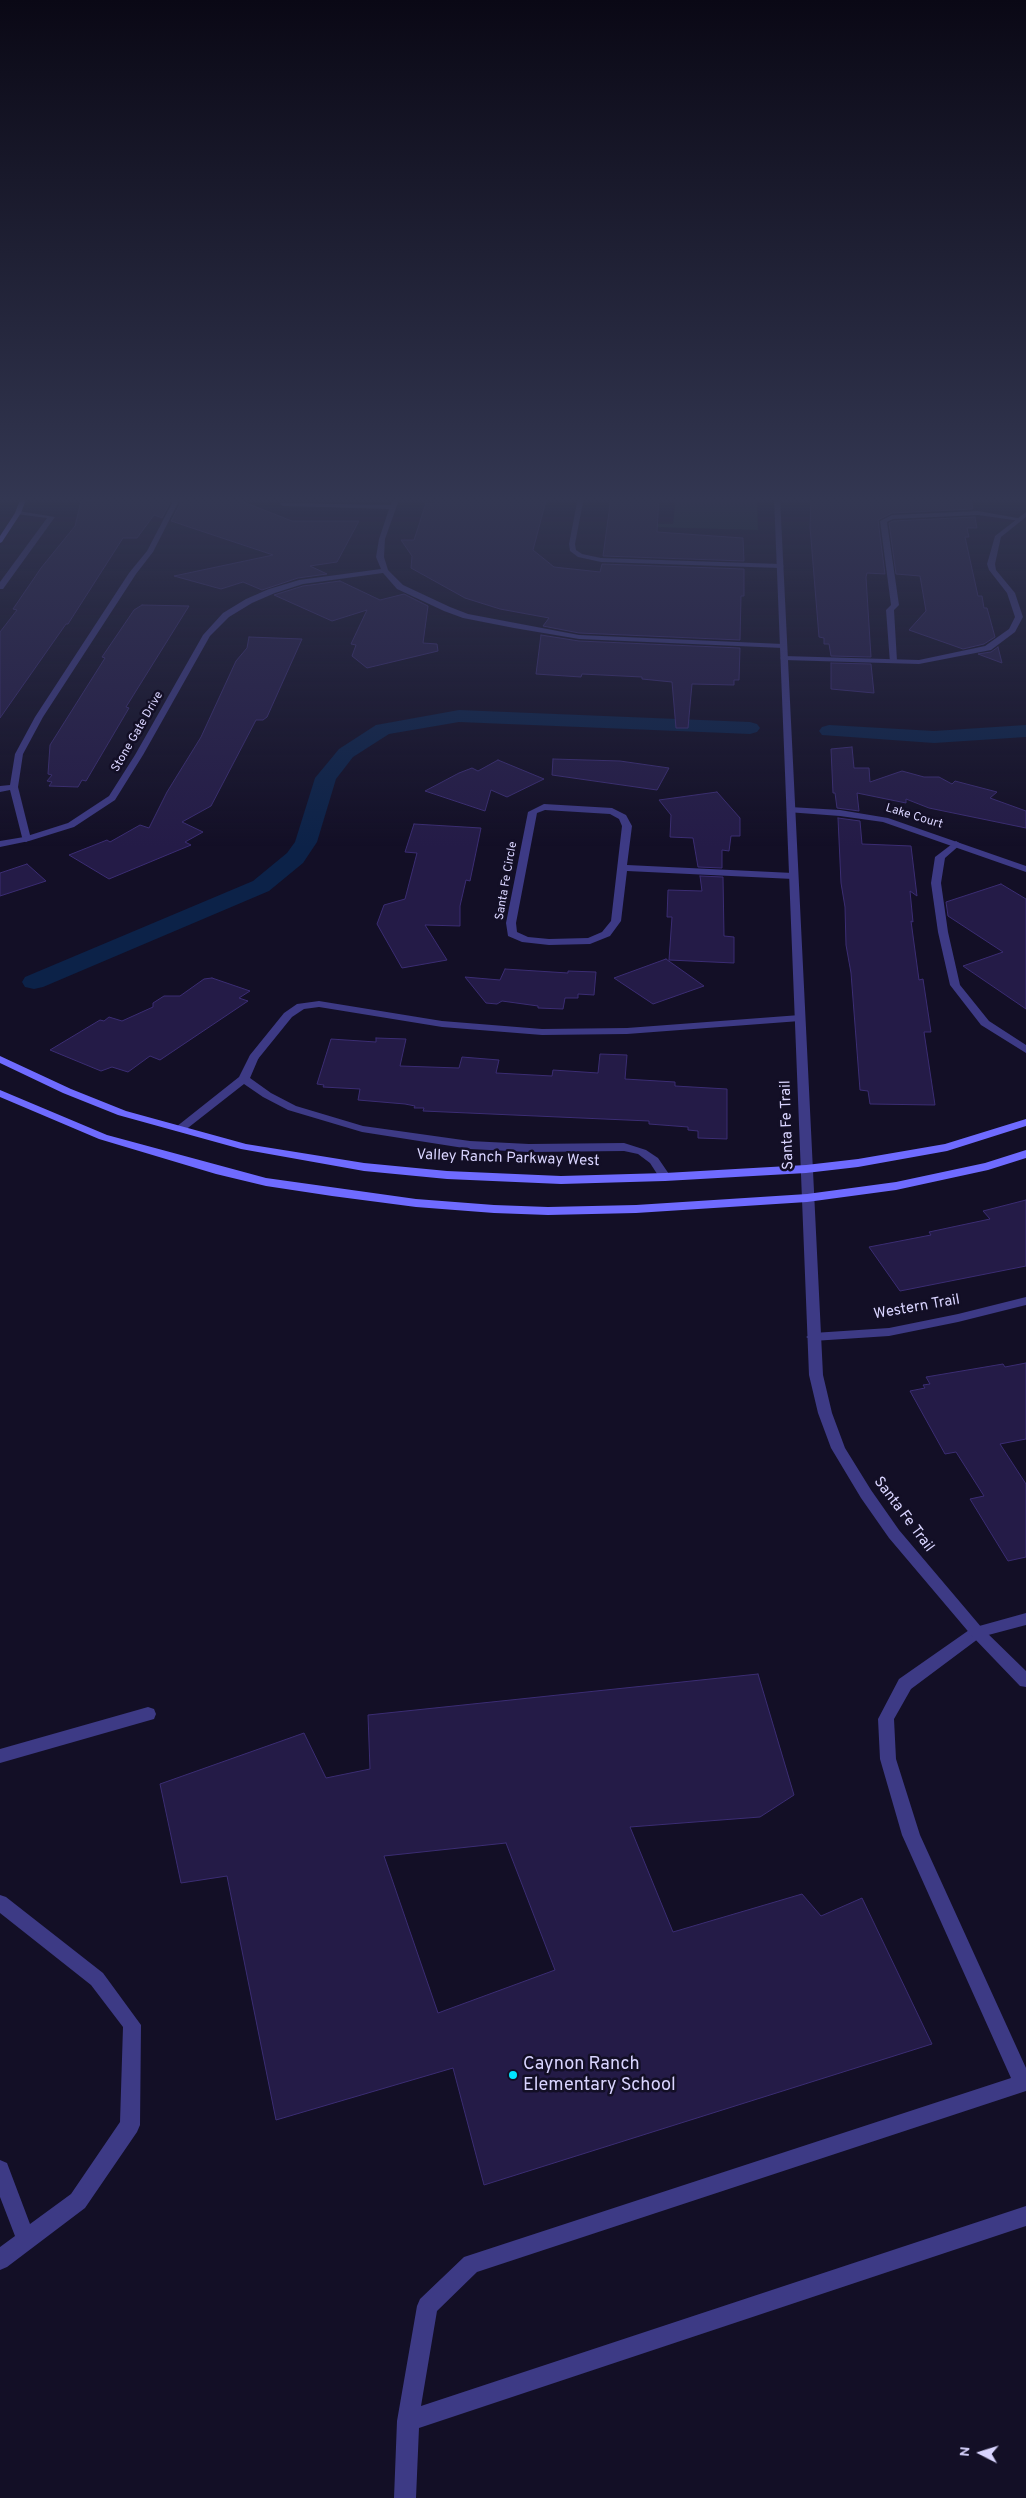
<!DOCTYPE html>
<html>
<head>
<meta charset="utf-8">
<style>
	body { margin:0 }
	#map { position:relative; width:1026px; height:2498px; overflow:hidden; background:#130f26; font-family:Overpass,sans-serif }
	canvas { display:block }
	.north { position:absolute; left:956px; top:2428px; width:50px; height:50px; -webkit-text-stroke:4px #130f26; paint-order:stroke; rotate:275deg; font-size:14px; font-weight:700; line-height:20px; text-align:center; color:#d9d4ff }
	.north::after { content:''; display:block; margin:auto; width:18px; height:22px; background:#d9d4ff; clip-path:polygon(50% 0,100% 100%,50% 72%,0 100%) }
</style>
</head>
<body>
<div id="map">
<canvas width="1026" height="2498"></canvas>
<div class="north">N</div>
</div>
<script>
const c = document.querySelector('canvas').getContext('2d');
c.lineJoin = 'round';
function paint(path, color) {
  c.fillStyle = color;
  c.fill(path, 'evenodd');
}
function poly(rows) {
  const path = new Path2D();
  for (const r of rows) {
    path.moveTo(r[0], r[1]);
    for (let i = 2; i < r.length; i += 2) path.lineTo(r[i], r[i + 1]);
  }
  return path;
}
function strokePath(path, color, width, dash) {
  c.strokeStyle = color;
  c.lineWidth = width;
  c.lineCap = dash ? 'butt' : 'round';
  c.setLineDash(dash || []);
  c.stroke(path);
}
function write(font, color, halo, rows, align = 'center') {
  c.font = font + ' Overpass,sans-serif';
  c.lineWidth = 5;
  c.setLineDash([]);
  c.textBaseline = 'middle';
  c.strokeStyle = halo;
  c.fillStyle = color;
  for (const [text, x, y, turn = 0] of rows) {
    c.save();
    c.translate(x, y);
    c.rotate((+turn || 0) * Math.PI / 180);
    c.textAlign = isNaN(turn) ? turn : align;
    if (halo) c.strokeText(text, 0, 0);
    c.fillText(text, 0, 0);
    c.restore();
  }
}
paint(poly([
	[676,497,757,497,758,530,610,526,611,522,673,524]
]), '#12302f');
paint(poly([
	[459,710,750,722,757,724,760,728,757,732,750,734,459,722,389,734,353,757,336,779,317,842,303,863,269,891,43,987,34,989,25,987,22,982,25,977,253,881,287,853,295,842,315,778,339,749,376,725,459,710],
	[829,725,934,731,1026,725,1026,737,934,743,822,735,819,731,822,727,829,725]
]), '#0c2248');
const building = poly([
	[113,497,170,497,170,503,162,518,154,515,137,538,123,538,68,624,66,624,0,718,0,632,17,610,13,609,41,568,75,526,81,501,113,499,113,497],
	[180,497,231,497,292,521,359,521,337,562,310,566,327,574,298,578,262,590,243,582,221,589,174,576,273,555,171,521,180,504,180,497],
	[502,497,547,497,533,550,554,567,600,572,602,564,744,569,744,596,741,596,740,640,579,633,543,626,549,618,500,609,465,598,411,568,412,556,401,540,414,540,426,503,435,503,438,499,501,499,502,497],
	[611,497,659,497,657,532,743,538,744,561,603,556,611,497],
	[811,497,971,497,973,509,892,513,878,520,885,574,867,573,866,577,871,657,831,656,829,644,824,644,824,638,819,637,810,527,811,497],
	[975,517,977,528,967,528,969,537,965,537,978,596,982,596,984,608,987,608,995,637,984,644,963,649,909,630,926,611,920,576,896,574,889,523,893,521,975,517],
	[340,581,380,600,404,594,428,606,423,643,437,644,438,651,367,668,352,656,356,645,351,644,367,610,332,621,274,595,303,586,340,581],
	[142,605,189,606,126,707,129,708,86,781,82,780,78,787,49,786,52,782,47,781,52,775,48,774,50,745,105,658,102,657,134,610,142,605],
	[541,635,579,641,740,648,739,680,734,680,734,685,692,684,688,728,676,728,672,682,642,679,642,677,582,674,581,677,536,674,541,635],
	[249,637,302,639,267,717,263,720,256,720,211,806,182,822,203,832,185,842,191,845,109,879,69,855,107,840,110,842,140,825,149,828,167,792,201,737,236,661,247,648,249,637],
	[998,647,1002,663,978,654,991,652,998,647],
	[831,663,871,664,874,693,831,689,831,663],
	[852,747,854,768,869,768,870,782,902,771,924,777,939,777,952,784,955,781,997,792,990,798,1026,811,1026,828,929,808,906,799,906,803,857,793,859,811,837,808,835,793,833,793,831,749,852,747],
	[553,759,620,761,669,768,657,790,552,775,553,759],
	[498,760,544,779,507,797,491,790,485,811,425,791,459,773,472,768,478,771,498,760],
	[717,792,740,818,740,836,731,836,729,851,722,850,722,868,698,867,693,838,670,837,671,815,659,800,717,792],
	[838,818,860,821,862,844,911,846,917,896,910,891,913,922,911,921,919,980,923,979,931,1032,924,1032,935,1105,870,1104,868,1091,860,1090,851,973,846,945,845,907,841,883,838,818],
	[414,824,481,828,470,881,466,880,460,906,460,926,425,925,447,960,402,968,377,924,384,905,405,899,417,853,405,852,414,824],
	[27,864,46,881,0,896,0,873,27,864],
	[700,876,723,877,724,936,734,937,734,963,669,960,672,917,667,917,668,890,702,891,700,876],
	[1001,884,1026,899,1026,1009,963,966,1003,952,948,916,946,902,1001,884],
	[666,959,704,986,653,1004,614,978,666,959],
	[505,969,568,973,568,971,596,972,594,995,578,994,578,998,565,998,563,1009,538,1008,538,1006,502,1001,497,1004,486,1003,465,977,500,980,505,969],
	[212,978,250,991,239,998,248,1001,160,1060,150,1056,128,1072,112,1067,101,1071,50,1050,100,1020,104,1021,109,1017,122,1021,153,1007,153,1003,164,996,180,996,204,979,212,978],
	[376,1038,406,1039,400,1066,459,1068,462,1057,499,1060,496,1073,552,1076,553,1070,598,1073,600,1054,627,1055,625,1079,675,1082,675,1086,727,1089,727,1139,698,1138,698,1131,688,1130,688,1127,649,1124,649,1121,423,1111,424,1108,414,1108,415,1106,405,1104,358,1100,360,1089,323,1087,324,1085,317,1084,331,1039,376,1042,376,1038],
	[1026,1200,1026,1266,900,1291,869,1247,931,1235,929,1232,990,1219,983,1211,1026,1200],
	[1026,1363,1026,1439,1000,1444,1026,1484,1026,1557,1008,1561,970,1499,984,1496,956,1452,945,1454,910,1391,925,1388,923,1385,930,1384,926,1377,1003,1364,1005,1367,1026,1363],
	[758,1674,794,1795,760,1817,630,1827,673,1932,802,1894,821,1916,862,1898,932,2044,484,2185,453,2068,276,2120,227,1876,181,1883,160,1784,304,1733,326,1778,370,1769,368,1715,758,1674],
	[506,1843,555,1970,438,2013,384,1856,506,1843]
]);
paint(building, '#241b47');
strokePath(building, '#3b2d73', 1);
paint(poly([
	[172,497,178,497,178,503,153,552,136,574,43,717,23,754,18,787,31,839,26,842,23,841,10,790,0,792,0,786,10,785,15,754,35,717,129,573,147,551,172,503,172,497],
	[978,511,1023,519,1020,521,978,515,893,519,887,522,899,605,894,610,897,661,890,663,886,610,891,605,880,521,892,515,978,511],
	[956,841,961,844,945,858,941,883,948,932,960,985,989,1021,1026,1045,1026,1053,981,1025,950,985,938,932,931,883,935,857,956,841],
	[319,1001,442,1021,542,1029,627,1028,800,1015,805,1018,800,1021,627,1034,542,1035,442,1027,319,1007,304,1009,292,1017,258,1059,250,1059,249,1057,250,1055,284,1013,297,1004,319,1001],
	[977,1626,982,1628,985,1632,982,1636,911,1689,894,1719,896,1759,920,1835,1026,2068,1026,2091,477,2272,437,2311,421,2406,1026,2206,1026,2226,419,2428,416,2498,394,2498,397,2421,417,2306,420,2299,464,2257,1011,2078,902,1835,880,1759,878,1719,899,1679,972,1628,977,1626],
	[148,1707,154,1709,156,1714,154,1719,0,1763,0,1749,148,1707],
	[0,1895,6,1897,103,1973,141,2025,140,2125,137,2132,85,2208,7,2267,0,2270,0,2247,15,2236,0,2197,0,2160,7,2163,30,2224,71,2194,120,2122,123,2027,91,1985,0,1913,0,1895]
]), '#3d3a85');
paint(poly([
	[394,497,400,497,385,539,384,557,388,570,403,585,450,607,468,614,579,635,783,644,787,646,783,648,579,639,514,628,463,618,444,611,397,589,383,573,303,584,275,593,252,603,229,617,210,636,143,755,115,800,74,827,29,841,0,847,0,841,24,837,68,823,109,796,135,755,203,635,223,613,246,599,269,589,299,580,381,569,376,557,379,539,389,509,283,506,280,504,281,503,391,505,394,497],
	[578,497,584,497,575,544,576,550,582,554,601,558,780,564,784,566,780,568,601,562,578,557,570,551,569,544,578,497],
	[18,511,55,517,3,589,0,589,0,582,47,518,16,514,16,512,18,511],
	[1026,512,1026,517,1001,537,995,564,996,570,1015,593,1023,617,1015,632,991,650,919,664,784,660,780,658,784,656,919,660,985,646,1009,629,1015,617,1007,593,989,570,987,564,995,536,1026,512],
	[544,804,612,808,626,815,632,826,627,865,793,873,798,876,793,879,627,871,621,921,610,936,590,944,549,945,522,942,508,936,506,923,528,812,544,804],
	[545,810,610,814,619,819,622,826,611,921,602,932,588,938,549,939,528,937,517,932,516,923,537,813,545,810],
	[790,807,840,810,888,818,1026,866,1026,872,883,822,840,816,787,812,787,808,790,807],
	[254,1054,259,1057,250,1078,271,1093,296,1106,363,1126,470,1141,529,1144,624,1143,646,1150,658,1158,671,1177,665,1181,661,1180,650,1163,638,1154,624,1151,529,1152,470,1149,362,1132,288,1110,263,1097,244,1084,184,1131,176,1131,174,1129,176,1127,239,1077,249,1057,254,1054],
	[1026,1297,1026,1305,958,1322,889,1336,813,1341,806,1337,813,1333,889,1328,958,1314,1026,1297],
	[1026,1613,1026,1625,977,1638,972,1636,969,1632,972,1628,1026,1613]
]), '#3d3a85');
paint(poly([
	[774,497,780,497,823,1375,832,1413,845,1448,871,1490,899,1530,982,1628,1026,1671,1026,1687,1020,1686,972,1636,889,1538,861,1498,831,1448,818,1413,809,1375,774,497]
]), '#3d3a85');
paint(poly([
	[21,497,27,497,21,513,2,542,0,543,0,536,15,513,21,497],
	[0,1056,71,1089,126,1111,246,1144,364,1163,447,1171,561,1176,665,1173,806,1165,858,1159,945,1144,1026,1119,1026,1126,947,1151,858,1167,806,1173,665,1181,561,1184,447,1179,364,1171,241,1149,118,1115,63,1093,0,1063,0,1056],
	[0,1090,107,1135,266,1178,416,1199,494,1205,548,1207,636,1205,807,1194,896,1182,985,1163,1026,1150,1026,1158,988,1170,896,1190,807,1202,636,1213,548,1215,494,1213,416,1207,332,1196,266,1186,216,1174,99,1139,0,1097,0,1090]
]), '#6f6bff');
const sky = c.createLinearGradient(0, 0, 0, 847);
sky.addColorStop(0, '#0a0815');
sky.addColorStop(0.59, '#333752');
sky.addColorStop(1, '#33375200');
c.fillStyle = sky;
c.fillRect(0, 0, 1026, 847);
for (const [x, y, r, color] of [
	[513,2075,5,"#00e5ff"]
]) {
  const dot = new Path2D();
  dot.arc(x, y, r, 0, 2 * Math.PI);
  c.fillStyle = color;
  c.fill(dot);
  strokePath(dot, '#130f26', 2);
}
write('12px', '#d9d4ff', '#130f26', [
	["Stone Gate Drive",138,732,-60],
	["Lake Court",914,817,17],
	["Santa Fe Circle",507,881,-80]
]);
write('15px', '#d9d4ff', '#130f26', [
	["Santa Fe Trail",788,1125,-92],
	["Valley Ranch Parkway West",508,1159,2],
	["Western Trail",917,1308,-10],
	["Santa Fe Trail",903,1515,53]
]);
write('18px', '#d9d4ff', '#130f26', [
	["Caynon Ranch",523,2065],
	["Elementary School",523,2086]
], 'left');
</script>
</body>
</html>
